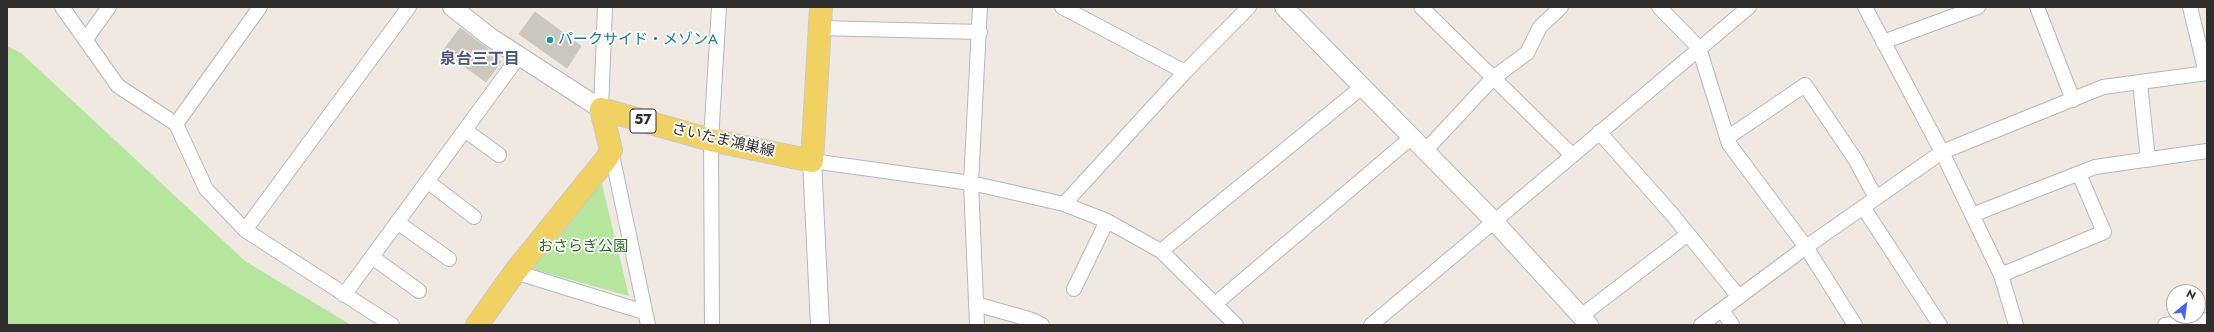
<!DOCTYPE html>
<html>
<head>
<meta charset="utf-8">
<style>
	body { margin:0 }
	#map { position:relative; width:2214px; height:332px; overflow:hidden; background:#efe9e1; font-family:Jost,sans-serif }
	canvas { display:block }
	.frame { position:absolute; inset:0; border:8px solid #2e2e2e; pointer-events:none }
	.north { position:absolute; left:2166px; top:284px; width:40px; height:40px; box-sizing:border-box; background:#fff; border:1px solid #ababab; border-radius:50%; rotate:29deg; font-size:11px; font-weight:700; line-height:16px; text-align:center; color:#2e2e2e }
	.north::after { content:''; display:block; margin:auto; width:14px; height:18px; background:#4264fb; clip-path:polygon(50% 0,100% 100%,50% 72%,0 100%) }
</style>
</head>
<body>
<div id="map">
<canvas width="2214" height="332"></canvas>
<div class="frame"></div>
<div class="north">N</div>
</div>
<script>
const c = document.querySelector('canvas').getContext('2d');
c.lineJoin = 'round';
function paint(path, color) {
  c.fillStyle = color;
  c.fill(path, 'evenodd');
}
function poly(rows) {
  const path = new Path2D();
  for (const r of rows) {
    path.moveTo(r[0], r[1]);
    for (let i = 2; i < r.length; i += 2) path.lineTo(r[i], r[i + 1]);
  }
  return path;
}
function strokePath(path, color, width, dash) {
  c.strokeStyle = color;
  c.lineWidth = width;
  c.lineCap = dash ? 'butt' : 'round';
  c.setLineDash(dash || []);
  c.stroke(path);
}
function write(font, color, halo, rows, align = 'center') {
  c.font = font + ' Jost,"Noto Sans JP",sans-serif';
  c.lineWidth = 3.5;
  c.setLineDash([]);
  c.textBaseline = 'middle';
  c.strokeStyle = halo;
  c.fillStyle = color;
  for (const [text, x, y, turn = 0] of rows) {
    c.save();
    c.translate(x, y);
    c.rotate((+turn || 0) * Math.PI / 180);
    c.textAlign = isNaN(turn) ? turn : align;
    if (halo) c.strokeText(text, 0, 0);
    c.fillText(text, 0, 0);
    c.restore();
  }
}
paint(poly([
	[7,46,21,53,245,261,351,325,7,325],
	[599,172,629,296,525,267]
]), '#b6e59e');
const building = poly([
	[535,12,581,46,567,68,519,34,535,12],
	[460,28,493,53,491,55,501,62,486,82,443,51,460,28]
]);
paint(building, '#cbc7bf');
strokePath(building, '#cbc5ba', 1);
const minor = poly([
	[62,7,118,86,176,124,206,189,245,230,392,325],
	[1062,7,1185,72],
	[1421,7,1572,155],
	[1659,7,1699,48,1729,144,1806,247,1855,325],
	[1865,7,1942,152,2001,275,2016,325],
	[2037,7,2073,100],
	[2190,7,2206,73],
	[819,28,980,32],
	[86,39,109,7],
	[1883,42,1978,7],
	[2140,82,2148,160],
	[601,109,605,7],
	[176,124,260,7],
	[465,130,499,155],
	[1599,132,1671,213,1739,297],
	[1727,138,1805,85,1855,159,1876,198],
	[611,150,648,325],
	[1425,151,1493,78,1527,53,1540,27,1561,7],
	[812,161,971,183,1064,204,1107,221,1161,251,1236,325],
	[427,181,474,217],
	[1064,204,1185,72,1249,7],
	[1863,207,1940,325],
	[1972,215,2095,167,2207,151],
	[397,222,449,259],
	[245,230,409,7],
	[1161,251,1362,87],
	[372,257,419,291],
	[515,272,644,312],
	[2001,275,2104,232,2079,174],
	[1074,289,1107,221],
	[344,295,519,56],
	[976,304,1032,320,1042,325],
	[1215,304,1412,137],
	[1722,310,1732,325],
	[1581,316,1688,234],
	[712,325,711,140,719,7],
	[977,325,971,183,980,7],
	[1371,325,1749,7],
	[1701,325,1806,247,1942,152,2103,87,2207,73],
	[2165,325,2207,320]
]);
const tertiary = poly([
	[452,7,490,37,601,109],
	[1284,7,1493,220,1589,325],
	[812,161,820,325]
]);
const primary = poly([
	[477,325,515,272,607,158,611,150,601,109,711,140,812,161,821,7]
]);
strokePath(minor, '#b4b7c1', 16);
strokePath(tertiary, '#b4b7c1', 20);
strokePath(primary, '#c9c9c9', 24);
strokePath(minor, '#fff', 14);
strokePath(tertiary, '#fff', 18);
strokePath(primary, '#f2d163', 22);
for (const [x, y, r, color] of [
	[550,40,4,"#0f9aa8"]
]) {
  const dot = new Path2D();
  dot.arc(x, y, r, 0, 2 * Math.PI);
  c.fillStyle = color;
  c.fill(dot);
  strokePath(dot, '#fff', 1.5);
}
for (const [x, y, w] of [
	[643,121,26]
]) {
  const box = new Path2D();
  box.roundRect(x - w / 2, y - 12, w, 24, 3);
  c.fillStyle = '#fff';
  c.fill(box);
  strokePath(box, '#2e2e2e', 1);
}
write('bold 14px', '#2e2e2e', null, [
	["57",643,121]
]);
write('15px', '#0d838f', '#fff', [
	["パークサイド・メゾンA",558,40]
], 'left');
write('15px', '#2e2e2e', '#fff', [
	["さいたま鴻巣線",723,141,13]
]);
write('15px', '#2c6e1b', '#fff', [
	["おさらぎ公園",583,247]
]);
write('bold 16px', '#4d5680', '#fff', [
	["泉台三丁目",480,60]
]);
</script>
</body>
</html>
